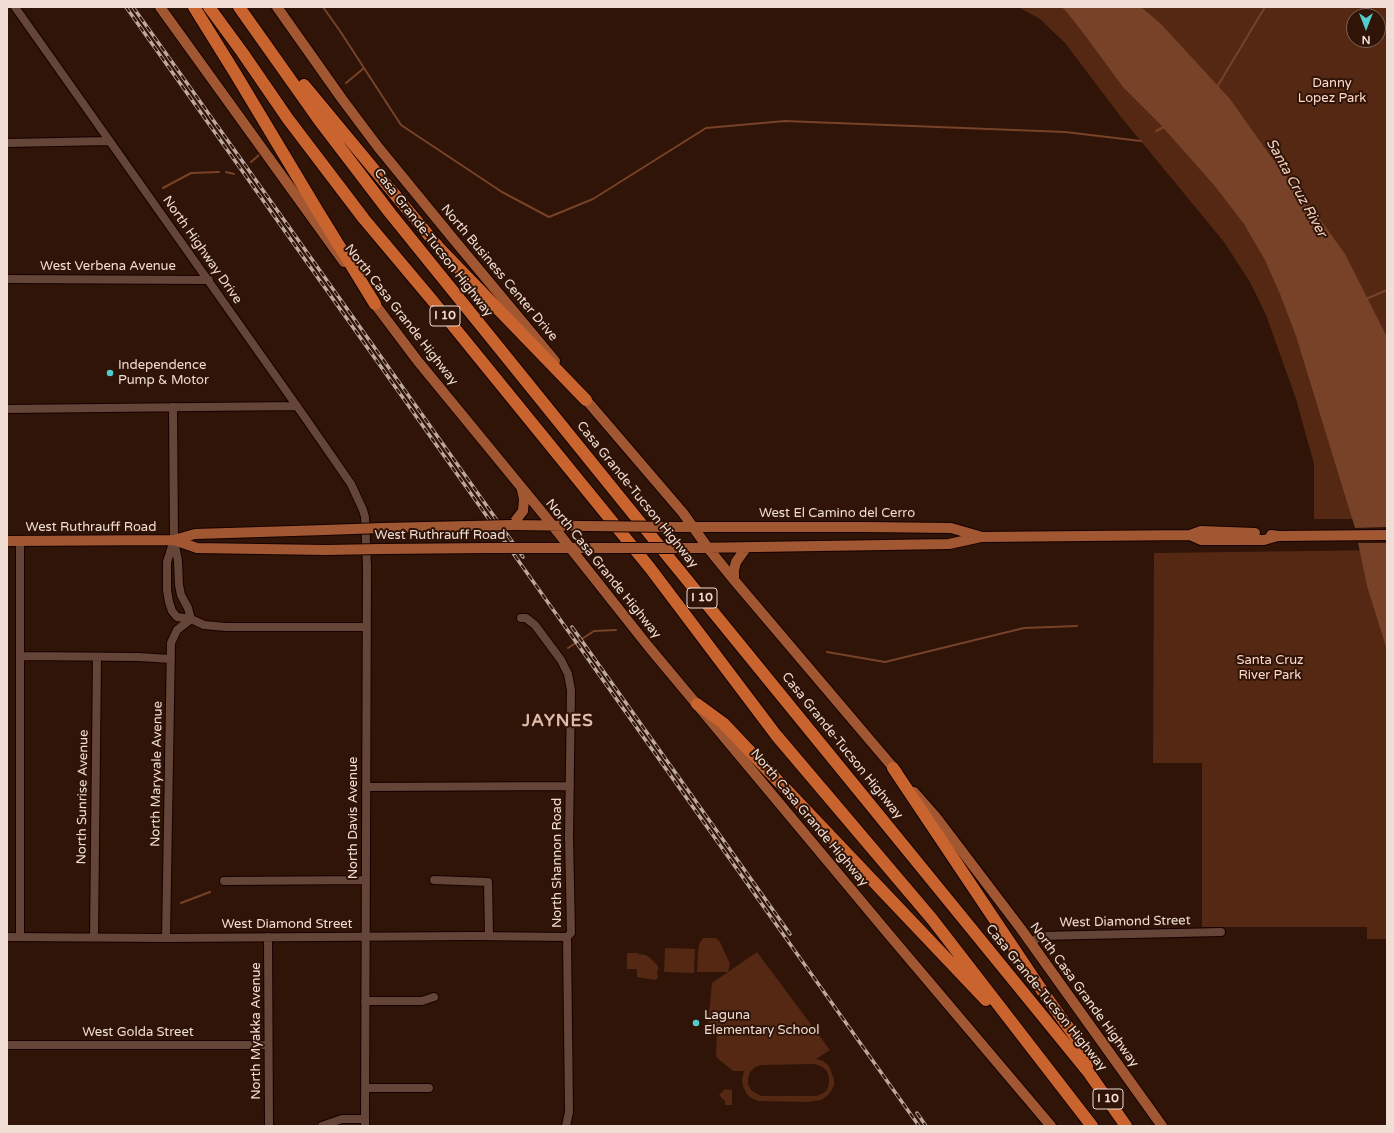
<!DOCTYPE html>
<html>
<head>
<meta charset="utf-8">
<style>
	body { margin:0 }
	#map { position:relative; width:1394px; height:1133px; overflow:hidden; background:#2f1407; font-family:"Varela Round",sans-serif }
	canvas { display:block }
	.frame { position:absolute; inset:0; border:8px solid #f0ddd4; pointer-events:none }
	.north { position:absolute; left:1346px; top:8px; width:40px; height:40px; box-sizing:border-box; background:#2f1407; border:1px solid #7c6459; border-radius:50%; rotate:180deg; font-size:11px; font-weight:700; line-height:16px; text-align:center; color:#f0ddd4 }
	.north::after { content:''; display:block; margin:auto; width:14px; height:18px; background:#52cdcd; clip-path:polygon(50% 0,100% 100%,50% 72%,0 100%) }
</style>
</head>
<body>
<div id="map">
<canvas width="1394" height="1133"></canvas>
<div class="frame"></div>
<div class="north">N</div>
</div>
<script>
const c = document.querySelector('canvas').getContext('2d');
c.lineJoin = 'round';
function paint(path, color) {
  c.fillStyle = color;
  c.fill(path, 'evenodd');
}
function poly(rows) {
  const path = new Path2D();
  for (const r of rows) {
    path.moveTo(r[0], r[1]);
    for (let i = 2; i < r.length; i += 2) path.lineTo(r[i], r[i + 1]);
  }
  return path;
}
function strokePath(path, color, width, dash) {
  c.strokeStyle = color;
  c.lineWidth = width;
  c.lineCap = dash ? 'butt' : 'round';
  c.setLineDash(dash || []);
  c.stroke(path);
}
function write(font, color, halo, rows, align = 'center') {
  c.font = font + ' "Varela Round",sans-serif';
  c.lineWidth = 4;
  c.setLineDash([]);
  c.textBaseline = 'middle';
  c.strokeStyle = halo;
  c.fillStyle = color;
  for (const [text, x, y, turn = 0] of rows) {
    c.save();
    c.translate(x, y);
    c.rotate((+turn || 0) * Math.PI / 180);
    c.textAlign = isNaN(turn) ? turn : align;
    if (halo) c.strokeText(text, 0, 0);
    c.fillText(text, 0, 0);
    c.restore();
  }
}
paint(poly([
	[1018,7,1387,7,1387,519,1314,519,1314,464,1296,399,1266,315,1250,282,1224,242,1121,117,1065,43,1040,19],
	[1354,16,1378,16,1378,40,1354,40],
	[1387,550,1387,939,1367,939,1367,927,1202,927,1202,763,1153,763,1154,553],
	[703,938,716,938,720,942,730,964,728,972,697,972,698,954,699,944],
	[665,948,695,949,694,973,664,972],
	[757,952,830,1050,816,1059,823,1061,829,1066,834,1079,834,1085,831,1091,827,1096,821,1100,808,1102,758,1101,751,1098,746,1093,743,1086,742,1080,744,1071,733,1071,716,1057,717,1030,708,1026,712,983],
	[815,1064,822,1067,827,1071,829,1078,829,1083,827,1090,822,1094,816,1096,761,1096,751,1090,748,1084,748,1078,750,1072,755,1067,761,1065],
	[627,953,637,953,638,954,646,955,650,958,658,966,658,969,657,972,658,978,655,980,637,977,637,969,627,969],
	[725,1089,732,1090,732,1105,725,1105,725,1101,719,1095]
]), '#542813');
paint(poly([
	[1061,7,1141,7,1161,24,1230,99,1269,154,1307,201,1345,254,1387,337,1387,650,1367,586,1355,528,1296,336,1280,294,1265,260,1244,224,1214,185,1159,123,1123,87,1084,34,1066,11]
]), '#784228');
paint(poly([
	[1387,527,1387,543,1356,543,1353,528]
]), '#2f1407');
strokePath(poly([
	[323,7,340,31,401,125,502,192,549,217,593,199,706,128,785,121,1065,132,1141,141],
	[346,83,364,68],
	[1217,87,1265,7],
	[1156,131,1164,127],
	[251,162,259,155],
	[226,172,234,174],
	[163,188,191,173,219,172],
	[1366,299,1387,290],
	[568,648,594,631,616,630],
	[827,652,885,662,1024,628,1077,626],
	[181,903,210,892]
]), '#784228', 2);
const minor = poly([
	[15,7,306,419,351,484,363,510,365,517,367,567,365,1126],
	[7,143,109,141],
	[7,279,209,280],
	[173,407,174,540,178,561,179,585,181,595,188,608,191,619],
	[7,409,297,406],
	[174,540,167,562,167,590,169,602,172,611,177,617,191,619,204,625,226,627,367,627],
	[20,541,20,937],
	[521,618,526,618,535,625,561,660,568,674,571,690,569,837,571,933,567,937,569,1112,566,1126],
	[20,656,138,657,171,659],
	[366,787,570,786],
	[434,880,488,882,489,936],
	[224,881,366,880],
	[7,937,166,938,473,936,567,937],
	[94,937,97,657],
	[268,937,269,1126],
	[166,938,171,643,177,630,191,619],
	[1031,943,1040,936,1221,932],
	[365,1001,422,1001,434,997],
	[7,1045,268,1045],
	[365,1088,429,1088],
	[322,1126,342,1119,365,1119]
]);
const major = poly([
	[160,7,344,262],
	[277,7,342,99,378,147,455,241,555,361],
	[371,299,417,360,545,516,648,646,891,937,1051,1126],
	[582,395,683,513,708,548,734,580,897,772],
	[512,525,585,526],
	[512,525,523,511,524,499,522,490],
	[674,527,865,527,951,528,979,536],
	[382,528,470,526],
	[1190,535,1201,531,1255,533],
	[1271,535,1278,536,1387,535],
	[174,540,197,548,325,550],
	[7,541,174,540,195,534,325,530],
	[542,548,603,548],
	[691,548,949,544,981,537,1190,535,1201,540,1264,540,1278,536],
	[382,549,486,548],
	[734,580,734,570,736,562,746,548],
	[914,792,936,817,1021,929,1162,1126]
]);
const highway = poly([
	[194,7,235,73,319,213,375,304],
	[209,7,242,52,288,119,364,219,432,300,650,568,776,735,932,919,1092,1126],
	[239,7,319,120,390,213,626,505,1089,1073,1126,1126],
	[304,85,440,249,586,400],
	[697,704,723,723,986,1000],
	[893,768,1045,995,1081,1045,1087,1066]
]);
strokePath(minor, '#160100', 10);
strokePath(major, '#160100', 12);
strokePath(highway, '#160100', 14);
strokePath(minor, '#644537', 8);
strokePath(major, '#a15832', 10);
strokePath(highway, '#c9642f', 12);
const rail = poly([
	[126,7,919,1126],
	[133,7,523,557],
	[572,627,790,934],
	[917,1113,926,1126]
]);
strokePath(rail, '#bda89e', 3.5);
strokePath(rail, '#2f1407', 2, [6]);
const majorBridge = poly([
	[470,526,512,525],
	[585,526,674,527],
	[325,530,382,528],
	[486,548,542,548],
	[603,548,691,548],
	[325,550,382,549]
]);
strokePath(majorBridge, '#160100', 12, []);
strokePath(majorBridge, '#a15832', 10);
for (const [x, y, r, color] of [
	[110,373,4,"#52cdcd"],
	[696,1023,4,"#52cdcd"]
]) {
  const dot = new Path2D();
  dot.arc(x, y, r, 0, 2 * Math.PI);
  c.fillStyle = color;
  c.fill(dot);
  strokePath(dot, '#2f1407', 1.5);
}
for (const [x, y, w] of [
	[445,316,30],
	[702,598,30],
	[1108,1099,30]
]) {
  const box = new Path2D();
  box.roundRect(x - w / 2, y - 10, w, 20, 3);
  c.fillStyle = '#2f1407';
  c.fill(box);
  strokePath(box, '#f0ddd4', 1);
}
write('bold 12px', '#f0ddd4', null, [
	["I 10",445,316],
	["I 10",702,598],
	["I 10",1108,1099]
]);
write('13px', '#fedaca', '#2f1407', [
	["Danny",1332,84],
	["Lopez Park",1332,99],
	["Santa Cruz",1270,661],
	["River Park",1270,676]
]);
write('13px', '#f0ddd4', '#2f1407', [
	["Casa Grande-Tucson Highway",433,243,52],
	["North Highway Drive",202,250,55],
	["West Verbena Avenue",108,267],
	["North Business Center Drive",499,273,50],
	["North Casa Grande Highway",401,315,52],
	["Casa Grande-Tucson Highway",637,495,51],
	["West El Camino del Cerro",837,514],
	["West Ruthrauff Road",91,528],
	["West Ruthrauff Road",440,536],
	["North Casa Grande Highway",603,569,51],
	["Casa Grande-Tucson Highway",842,746,51],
	["North Maryvale Avenue",157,774,-89],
	["North Sunrise Avenue",83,797,-89],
	["North Davis Avenue",354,818,-90],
	["North Casa Grande Highway",809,818,50],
	["North Shannon Road",558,863,-90],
	["West Diamond Street",1125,922,-1],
	["West Diamond Street",287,925],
	["North Casa Grande Highway",1084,995,54],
	["Casa Grande-Tucson Highway",1046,998,51],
	["North Myakka Avenue",257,1031,-90],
	["West Golda Street",138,1033]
]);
write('13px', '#f0ddd4', '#2f1407', [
	["Independence",118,366],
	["Pump & Motor",118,381],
	["Laguna",704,1016],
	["Elementary School",704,1031]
], 'left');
write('italic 14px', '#f4d0c0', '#2f1407', [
	["Santa Cruz River",1296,188,61]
]);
c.letterSpacing = '1px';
write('bold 17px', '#e0bbaa', '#2f1407', [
	["JAYNES",558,722]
]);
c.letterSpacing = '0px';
</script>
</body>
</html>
